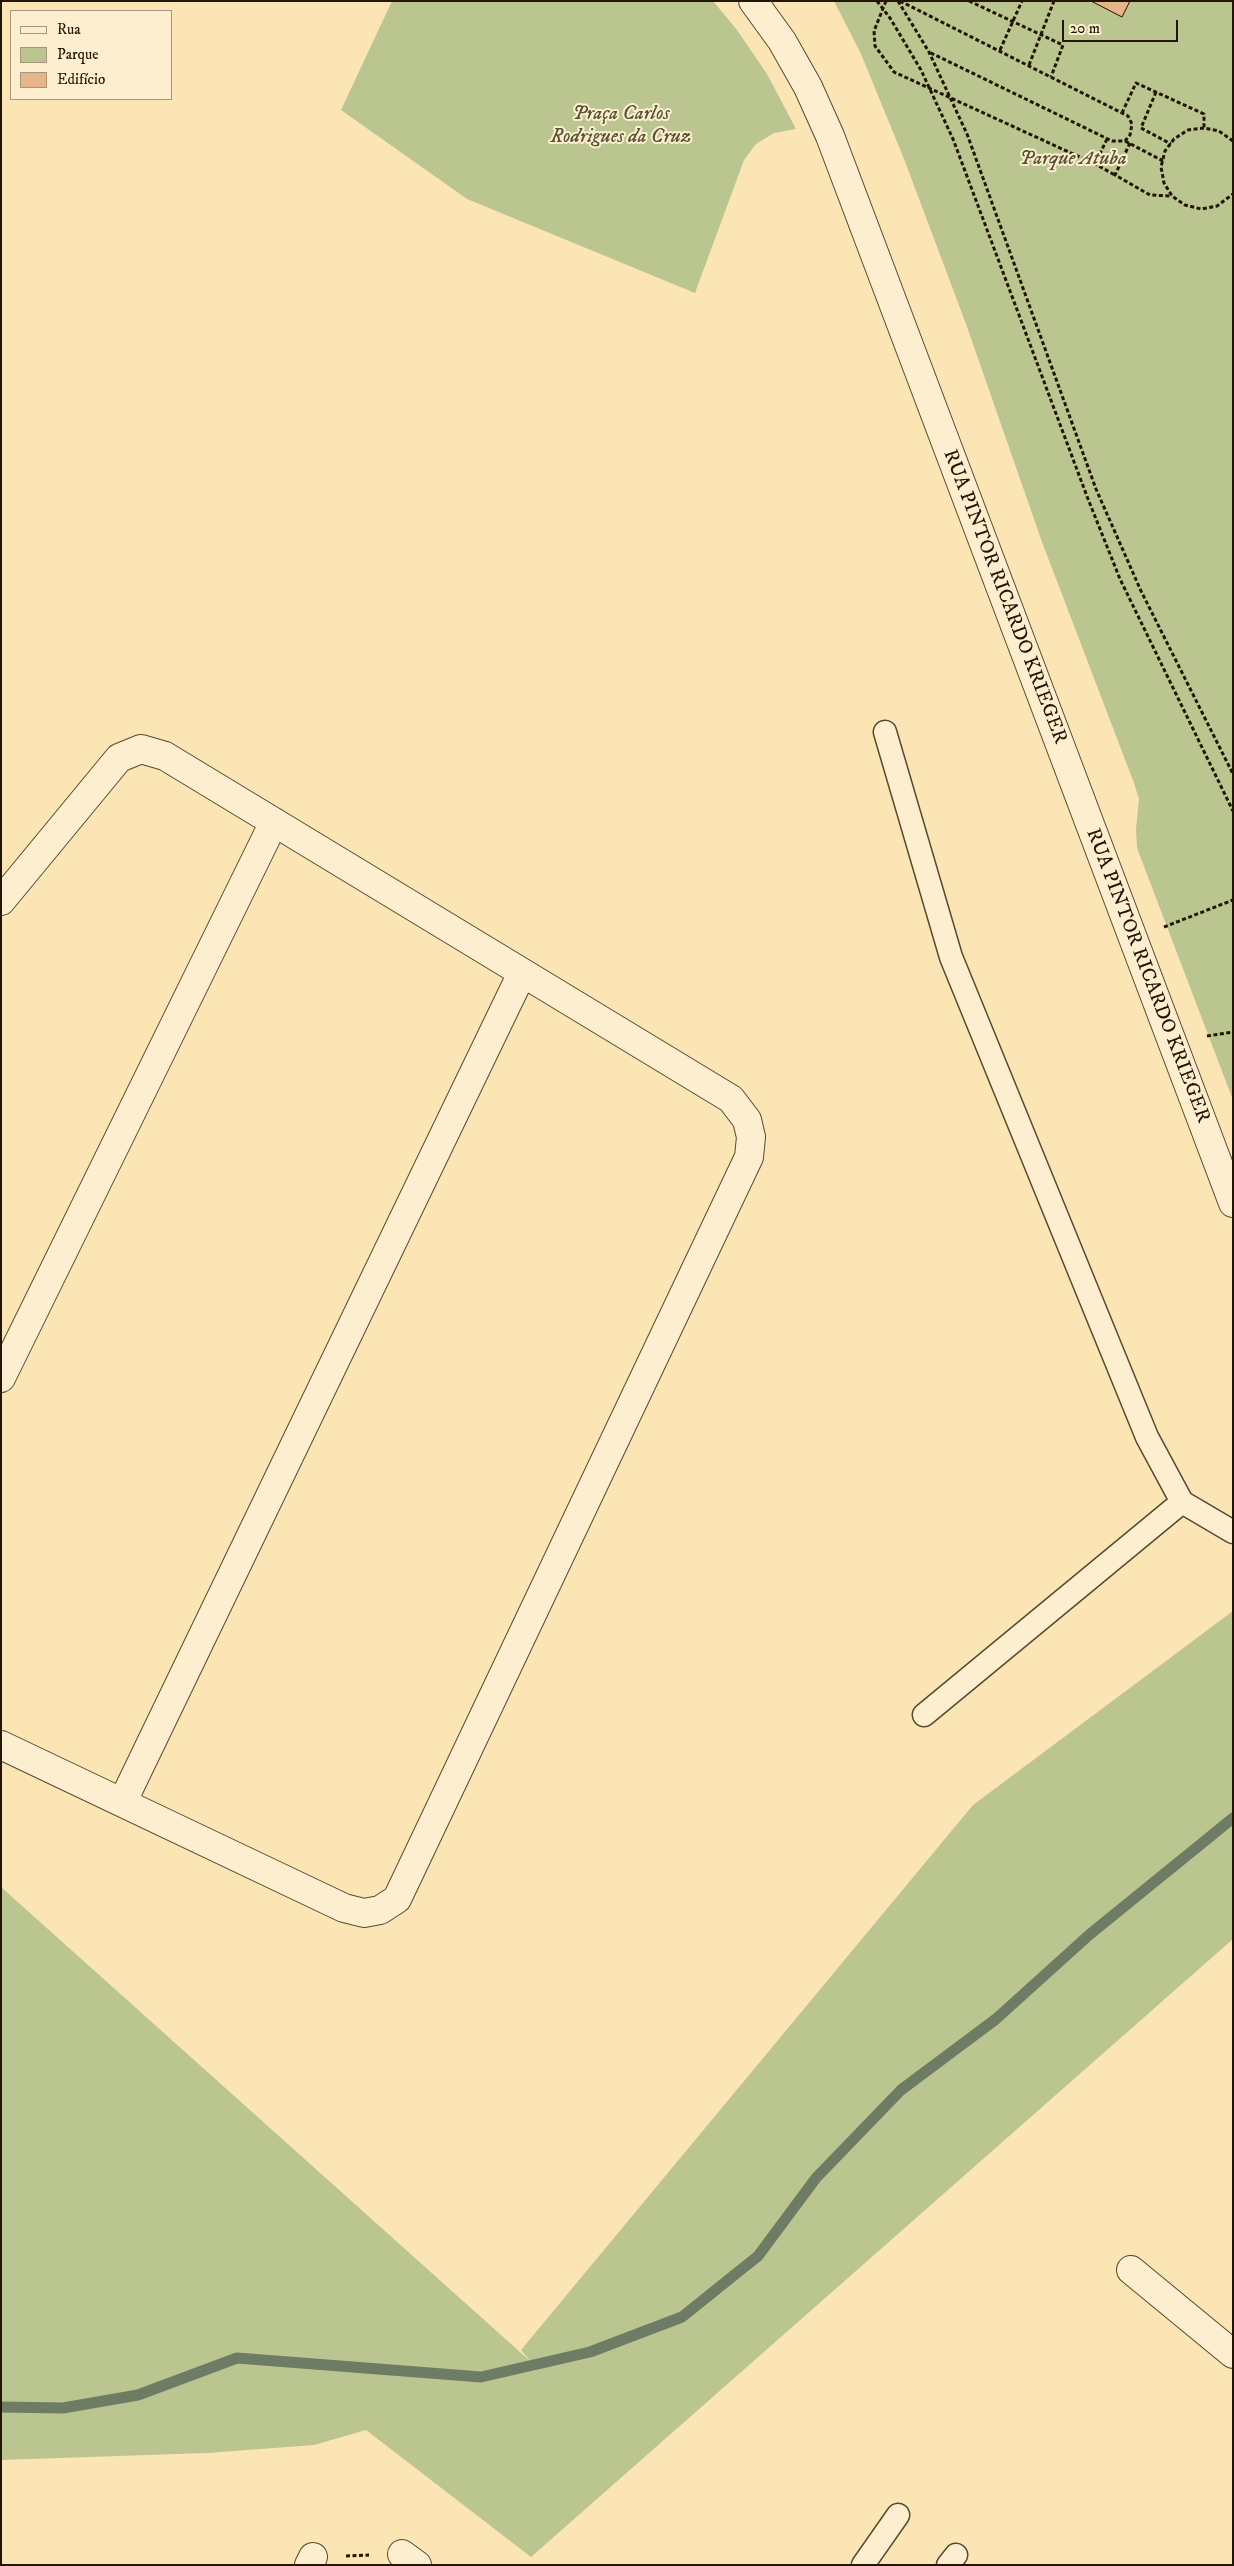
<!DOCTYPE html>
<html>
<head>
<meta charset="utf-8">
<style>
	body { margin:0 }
	#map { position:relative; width:1234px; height:2566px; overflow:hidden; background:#fbe5b4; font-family:"IM FELL DW Pica",serif }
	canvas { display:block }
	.frame { position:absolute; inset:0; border:2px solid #221503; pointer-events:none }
	.legend { position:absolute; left:10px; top:10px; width:162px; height:90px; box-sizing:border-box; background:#fceece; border:1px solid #a5977d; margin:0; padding:6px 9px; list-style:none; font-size:15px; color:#221503 }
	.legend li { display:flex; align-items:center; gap:10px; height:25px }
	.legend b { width:25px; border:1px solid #a5977d }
	.scale { position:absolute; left:1062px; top:20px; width:116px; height:22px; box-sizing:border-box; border:2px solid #221503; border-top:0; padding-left:6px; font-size:15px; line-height:18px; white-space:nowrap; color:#221503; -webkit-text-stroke:4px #fceece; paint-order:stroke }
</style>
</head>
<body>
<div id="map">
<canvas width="1234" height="2566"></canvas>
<div class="frame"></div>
<ul class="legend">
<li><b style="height:6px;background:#fceece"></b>Rua</li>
<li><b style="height:14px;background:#bbc590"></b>Parque</li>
<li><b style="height:14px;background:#e7b488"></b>Edifício</li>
</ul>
<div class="scale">20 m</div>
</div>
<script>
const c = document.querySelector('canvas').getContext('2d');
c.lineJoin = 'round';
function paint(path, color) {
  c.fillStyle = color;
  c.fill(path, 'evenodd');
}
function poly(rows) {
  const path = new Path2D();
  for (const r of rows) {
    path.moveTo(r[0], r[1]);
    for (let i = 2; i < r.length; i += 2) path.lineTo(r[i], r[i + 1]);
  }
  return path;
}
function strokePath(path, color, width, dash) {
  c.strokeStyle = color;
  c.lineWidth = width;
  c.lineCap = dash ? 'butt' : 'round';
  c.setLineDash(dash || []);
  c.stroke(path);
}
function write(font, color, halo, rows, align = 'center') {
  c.font = font + ' "IM FELL DW Pica",serif';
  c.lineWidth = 4;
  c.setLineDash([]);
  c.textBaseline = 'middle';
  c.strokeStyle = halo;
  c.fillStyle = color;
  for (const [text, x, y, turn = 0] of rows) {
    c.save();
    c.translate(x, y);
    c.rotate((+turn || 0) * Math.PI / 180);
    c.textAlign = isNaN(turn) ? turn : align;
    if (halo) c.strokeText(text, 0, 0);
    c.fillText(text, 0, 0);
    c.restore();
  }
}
paint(poly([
	[392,1,713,1,737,30,767,74,796,129,774,133,756,144,744,160,695,293,467,199,341,110],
	[834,1,1233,1,1233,1100,1137,848,1136,829,1139,799,1134,783,1042,542,966,324,904,159,861,54],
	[1233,1611,1233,1939,531,2557,366,2430,314,2445,207,2453,1,2460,1,1887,530,2361,521,2350,973,1805]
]), '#bbc590');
strokePath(poly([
	[1,2407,63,2408,138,2395,237,2358,481,2377,590,2352,682,2317,758,2256,816,2178,901,2090,996,2019,1089,1935,1233,1818]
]), '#6e7c65', 11);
const building = poly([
	[1091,1,1130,1,1122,17,1091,1]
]);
paint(building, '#e7b488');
strokePath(building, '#221503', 1);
const service = poly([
	[885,732,951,957,1147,1437,1182,1502,1233,1532],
	[924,1715,1182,1502],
	[863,2565,898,2515],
	[948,2565,956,2555]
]);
const minor = poly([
	[1,901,119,758,141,749,165,756,731,1099,747,1120,751,1137,749,1157,397,1899,380,1910,364,1913,344,1908,1,1745],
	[1,1378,274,822],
	[123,1801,522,973],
	[1131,2270,1233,2354],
	[402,2554,417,2565],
	[309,2565,313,2557]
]);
const tertiary = poly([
	[753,1,782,41,808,87,830,136,1233,1203]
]);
strokePath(service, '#58492f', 25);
strokePath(minor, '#58492f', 30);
strokePath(tertiary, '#58492f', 30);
strokePath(poly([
	[877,1,890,18,921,70,953,139,1088,499,1120,579,1233,811],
	[886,1,874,31,875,46,894,72,1095,164],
	[898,1,929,52,967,134,1096,489,1141,591,1233,774],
	[900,1,1128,116,1132,124,1130,135,1125,141,1112,141,929,52],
	[969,1,1063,45,1051,77],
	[1000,50,1022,1],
	[1029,65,1054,1],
	[1156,92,1141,128,1171,144],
	[1122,113,1136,83,1204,114,1204,128],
	[1107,139,1095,164,1115,175],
	[1125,141,1163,161],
	[1233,141,1219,131,1204,128,1188,130,1174,139,1165,151,1161,167,1164,183,1172,196,1185,205,1201,209,1217,206,1233,194],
	[1130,143,1115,175,1150,195,1172,196],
	[1164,927,1233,900],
	[1207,1036,1233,1032],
	[346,2556,369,2555]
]), '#221503', 3, [4, 2.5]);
strokePath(service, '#fceece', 22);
strokePath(minor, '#fceece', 28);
strokePath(tertiary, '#fceece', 28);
write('italic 20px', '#585334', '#fceece', [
	["Praça Carlos",621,115],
	["Rodrigues da Cruz",621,138],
	["Parque Atuba",1073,160]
]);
write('20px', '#221503', '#fceece', [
	["RUA PINTOR RICARDO KRIEGER",1004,597,69],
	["RUA PINTOR RICARDO KRIEGER",1147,976,69]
]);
</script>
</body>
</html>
